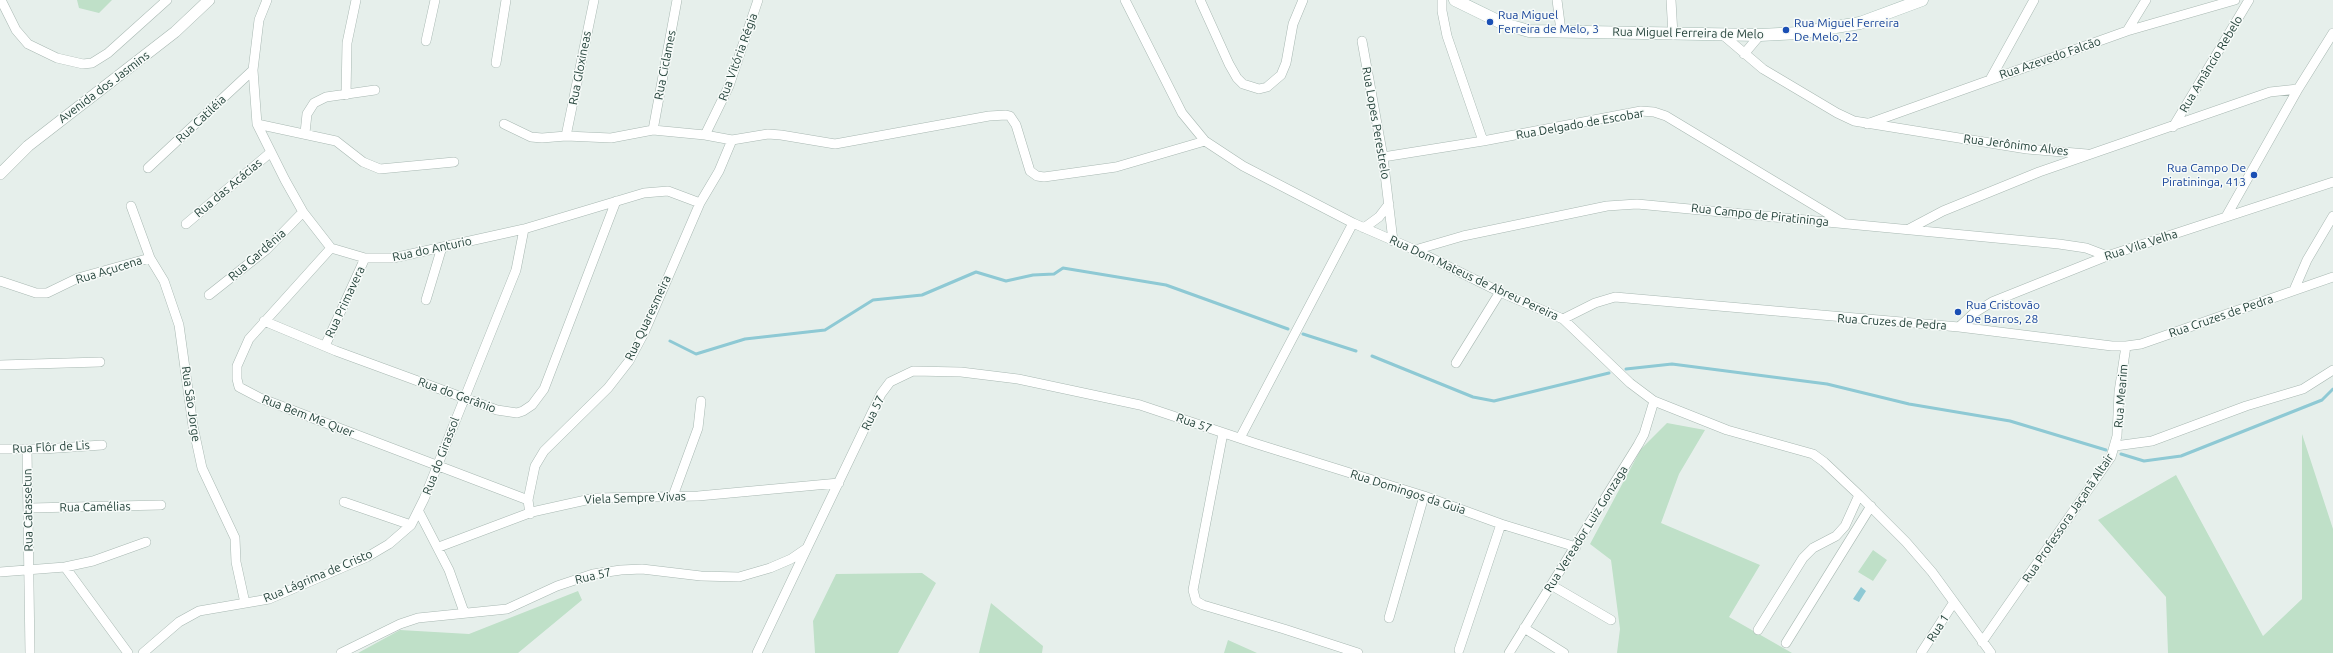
<!DOCTYPE html>
<html>
<head>
<meta charset="utf-8">
<style>
	body { margin:0 }
	canvas { display:block; background:#e6efeb }
</style>
</head>
<body>
<canvas width="2333" height="653"></canvas>
<script>
const c = document.querySelector('canvas').getContext('2d');
c.lineJoin = 'round';
function paint(path, color) {
  c.fillStyle = color;
  c.fill(path, 'evenodd');
}
function poly(rows) {
  const path = new Path2D();
  for (const r of rows) {
    path.moveTo(r[0], r[1]);
    for (let i = 2; i < r.length; i += 2) path.lineTo(r[i], r[i + 1]);
  }
  return path;
}
function strokePath(path, color, width, dash) {
  c.strokeStyle = color;
  c.lineWidth = width;
  c.lineCap = dash ? 'butt' : 'round';
  c.setLineDash(dash || []);
  c.stroke(path);
}
function write(font, color, halo, rows, align = 'center') {
  c.font = font + ' Ubuntu,sans-serif';
  c.lineWidth = 3;
  c.setLineDash([]);
  c.textBaseline = 'middle';
  c.strokeStyle = halo;
  c.fillStyle = color;
  for (const [text, x, y, turn = 0] of rows) {
    c.save();
    c.translate(x, y);
    c.rotate((+turn || 0) * Math.PI / 180);
    c.textAlign = isNaN(turn) ? turn : align;
    if (halo) c.strokeText(text, 0, 0);
    c.fillText(text, 0, 0);
    c.restore();
  }
}
paint(poly([
	[77,0,112,0,99,13,79,8],
	[1667,423,1705,430,1679,474,1661,523,1760,565,1729,617,1792,653,1617,653,1620,629,1611,560,1590,544,1641,449],
	[2302,434,2333,529,2333,653,2168,653,2166,597,2098,520,2176,475,2263,636,2302,599],
	[1873,550,1887,560,1873,581,1858,572],
	[922,573,936,583,898,653,815,653,813,621,836,574],
	[578,591,582,600,518,653,358,653,400,630,469,634],
	[991,603,1043,646,1042,653,979,653],
	[1228,640,1257,653,1224,653]
]), '#bfe0c8');
paint(poly([
	[1861,587,1866,591,1859,602,1853,599]
]), '#8ec9d4');
strokePath(poly([
	[1303,334,1356,351],
	[670,341,696,354,745,339,825,330,873,300,922,295,976,272,1006,281,1033,275,1054,274,1063,268,1166,285,1288,329],
	[1372,356,1473,397,1494,401,1609,373],
	[1626,369,1672,364,1827,384,1909,404,2010,421,2106,450],
	[2121,454,2144,461,2181,456,2322,400,2333,389]
]), '#8ec9d4', 3);
const minor = poly([
	[1,0,16,30,28,44,57,58,83,64,92,63,108,53,167,0],
	[267,0,259,20,253,70,257,124,285,180,303,212,331,248,365,258,393,258,524,229,644,193,668,191,700,203],
	[1125,0,1182,113,1205,141,1243,166,1353,223,1415,250,1500,292,1563,319,1630,383,1654,401,1727,430,1813,454,1824,462,1859,495,1906,542,1932,572,1991,653],
	[1200,0,1229,64,1237,78,1243,84,1259,89,1267,87,1281,75,1286,63,1293,24,1303,0],
	[1442,0,1442,11,1447,36,1483,141],
	[1557,0,1561,31],
	[1671,0,1673,35],
	[2127,31,2146,0],
	[1723,35,1763,69,1837,113,1854,121,2027,149,2087,154],
	[426,41,435,0],
	[1362,41,1383,157,1393,241],
	[1744,54,1760,35],
	[496,63,506,0],
	[1991,78,2034,0],
	[346,95,347,43,356,0],
	[257,124,336,141,363,162,380,169,454,162],
	[504,124,531,137,542,138,566,136,611,138,653,130,705,135,732,140,768,134,781,135,835,144,989,116,1006,115,1010,116,1016,125,1030,171,1037,176,1044,177,1116,167,1205,141],
	[1867,124,2127,31,2235,0],
	[2173,127,2249,0],
	[653,130,677,0],
	[305,133,307,114,314,103,326,97,375,90],
	[705,135,729,86,758,0],
	[566,136,594,0],
	[1383,157,1483,141,1641,111,1654,112,1666,116,1842,222],
	[148,168,253,70],
	[131,206,150,258,164,281,179,325,193,426,202,468,235,538,236,562,245,603],
	[2227,215,2298,89,2333,33],
	[186,224,271,152],
	[1364,228,1379,217,1389,204],
	[1909,229,1943,211,2039,172,2270,92,2298,89],
	[331,248,249,339,237,366,237,379,239,387,260,398,528,500,530,514],
	[1415,250,1463,236,1607,206,1637,204,2059,244,2086,248,2107,256],
	[0,281,36,293,47,293,78,278,150,258],
	[2294,290,2307,260,2333,216],
	[209,295,266,250,303,212],
	[426,300,442,247],
	[1563,319,1595,303,1615,297,1959,327,2112,346,2126,346,2141,344,2333,277],
	[264,321,336,351,497,410,517,413,523,411,532,405,544,389,616,201],
	[1959,327,1974,313,1992,302,2107,256,2333,182],
	[325,346,365,258],
	[1456,363,1500,292],
	[0,365,100,362],
	[1223,433,1193,590,1196,601,1203,605,1284,629,1358,653],
	[1240,438,1353,223],
	[2115,446,2152,441,2246,406,2303,389,2333,370],
	[0,449,43,449,102,445],
	[27,449,30,653],
	[673,496,698,428,701,401],
	[528,500,535,466,544,451,608,388,629,361,644,333,700,203,719,171,732,140],
	[344,502,411,525],
	[30,508,161,505],
	[419,512,449,570,464,612],
	[439,547,532,512,595,498,698,496,839,483],
	[65,567,128,653],
	[0,572,65,567,93,561,146,542],
	[1551,585,1611,620],
	[1389,618,1424,496],
	[1524,628,1564,653],
	[1758,630,1803,558,1813,548,1836,536,1845,526,1859,495],
	[1982,642,2111,457,2117,436,2119,392,2126,346],
	[1786,643,1871,506],
	[1459,650,1501,524],
	[143,653,179,622,199,611,269,599,367,557,389,544,411,525,424,499,516,270,524,229],
	[341,653,400,624,418,618,507,609,557,586,593,574,621,570,642,569,701,576,739,577,770,568,791,559,807,548,881,394,890,382,913,371,961,372,1018,379,1140,405,1257,444,1424,496,1501,524,1576,547],
	[757,653,807,548],
	[1509,653,1638,445,1644,434,1654,401],
	[1921,653,1954,602]
]);
const tertiary = poly([
	[0,174,28,146,175,32,209,0]
]);
const secondary = poly([
	[1455,0,1504,24,1529,31,1760,35,1799,33,1860,23,1922,0]
]);
strokePath(minor, '#a8b8b2', 10);
strokePath(tertiary, '#a8b8b2', 12);
strokePath(secondary, '#a4bbb3', 13);
strokePath(minor, '#fff', 9);
strokePath(tertiary, '#fff', 11);
strokePath(secondary, '#fff', 12);
for (const [x, y, r, color] of [
	[1490,22,4,"#1a4fb4"],
	[1786,30,4,"#1a4fb4"],
	[2254,175,4,"#1a4fb4"],
	[1958,312,4,"#1a4fb4"]
]) {
  const dot = new Path2D();
  dot.arc(x, y, r, 0, 2 * Math.PI);
  c.fillStyle = color;
  c.fill(dot);
  strokePath(dot, '#f7fbf9', 1.5);
}
write('12px', '#164399', '#f7fbf9', [
	["Rua Miguel",1498,15],
	["Ferreira de Melo, 3",1498,29],
	["Rua Miguel Ferreira",1794,23],
	["De Melo, 22",1794,37],
	["Rua Campo De",2246,168,"right"],
	["Piratininga, 413",2246,182,"right"],
	["Rua Cristovão",1966,305],
	["De Barros, 28",1966,319]
], 'left');
write('12px', '#24423a', '#f7fbf9', [
	["Rua Miguel Ferreira de Melo",1688,33,1],
	["Rua Vitória Régia",738,57,-70],
	["Rua Azevedo Falcão",2050,58,-19],
	["Rua Amâncio Rebelo",2211,64,-59],
	["Rua Ciclames",665,65,-79],
	["Rua Gloxineas",580,68,-79],
	["Avenida dos Jasmins",104,87,-37],
	["Rua Catiléia",201,119,-43],
	["Rua Lopes Perestrelo",1376,123,80],
	["Rua Delgado de Escobar",1580,124,-10],
	["Rua Jerônimo Alves",2016,145,7],
	["Rua das Acácias",228,188,-40],
	["Rua Campo de Piratininga",1760,215,6],
	["Rua Vila Velha",2141,245,-18],
	["Rua do Anturio",432,249,-12],
	["Rua Gardênia",257,255,-41],
	["Rua Açucena",109,270,-17],
	["Rua Dom Mateus de Abreu Pereira",1474,278,25],
	["Rua Primavera",345,302,-65],
	["Rua Cruzes de Pedra",2221,316,-19],
	["Rua Quaresmeira",648,318,-65],
	["Rua Cruzes de Pedra",1892,322,4],
	["Rua do Gerânio",457,395,20],
	["Rua Mearim",2121,396,-85],
	["Rua São Jorge",191,404,82],
	["Rua 57",873,413,-64],
	["Rua Bem Me Quer",308,416,21],
	["Rua 57",1194,423,19],
	["Rua Flôr de Lis",51,447,-3],
	["Rua do Girassol",441,456,-69],
	["Rua Domingos da Guia",1408,492,18],
	["Viela Sempre Vivas",635,498,-2],
	["Rua Camélias",95,507,-1],
	["Rua Catassetun",28,510,-91],
	["Rua Professora Jaçanã Altair",2068,518,-56],
	["Rua Vereador Luiz Gonzaga",1586,529,-58],
	["Rua Lágrima de Cristo",318,576,-23],
	["Rua 57",593,576,-13],
	["Rua 1",1938,628,-57]
]);
</script>
</body>
</html>
